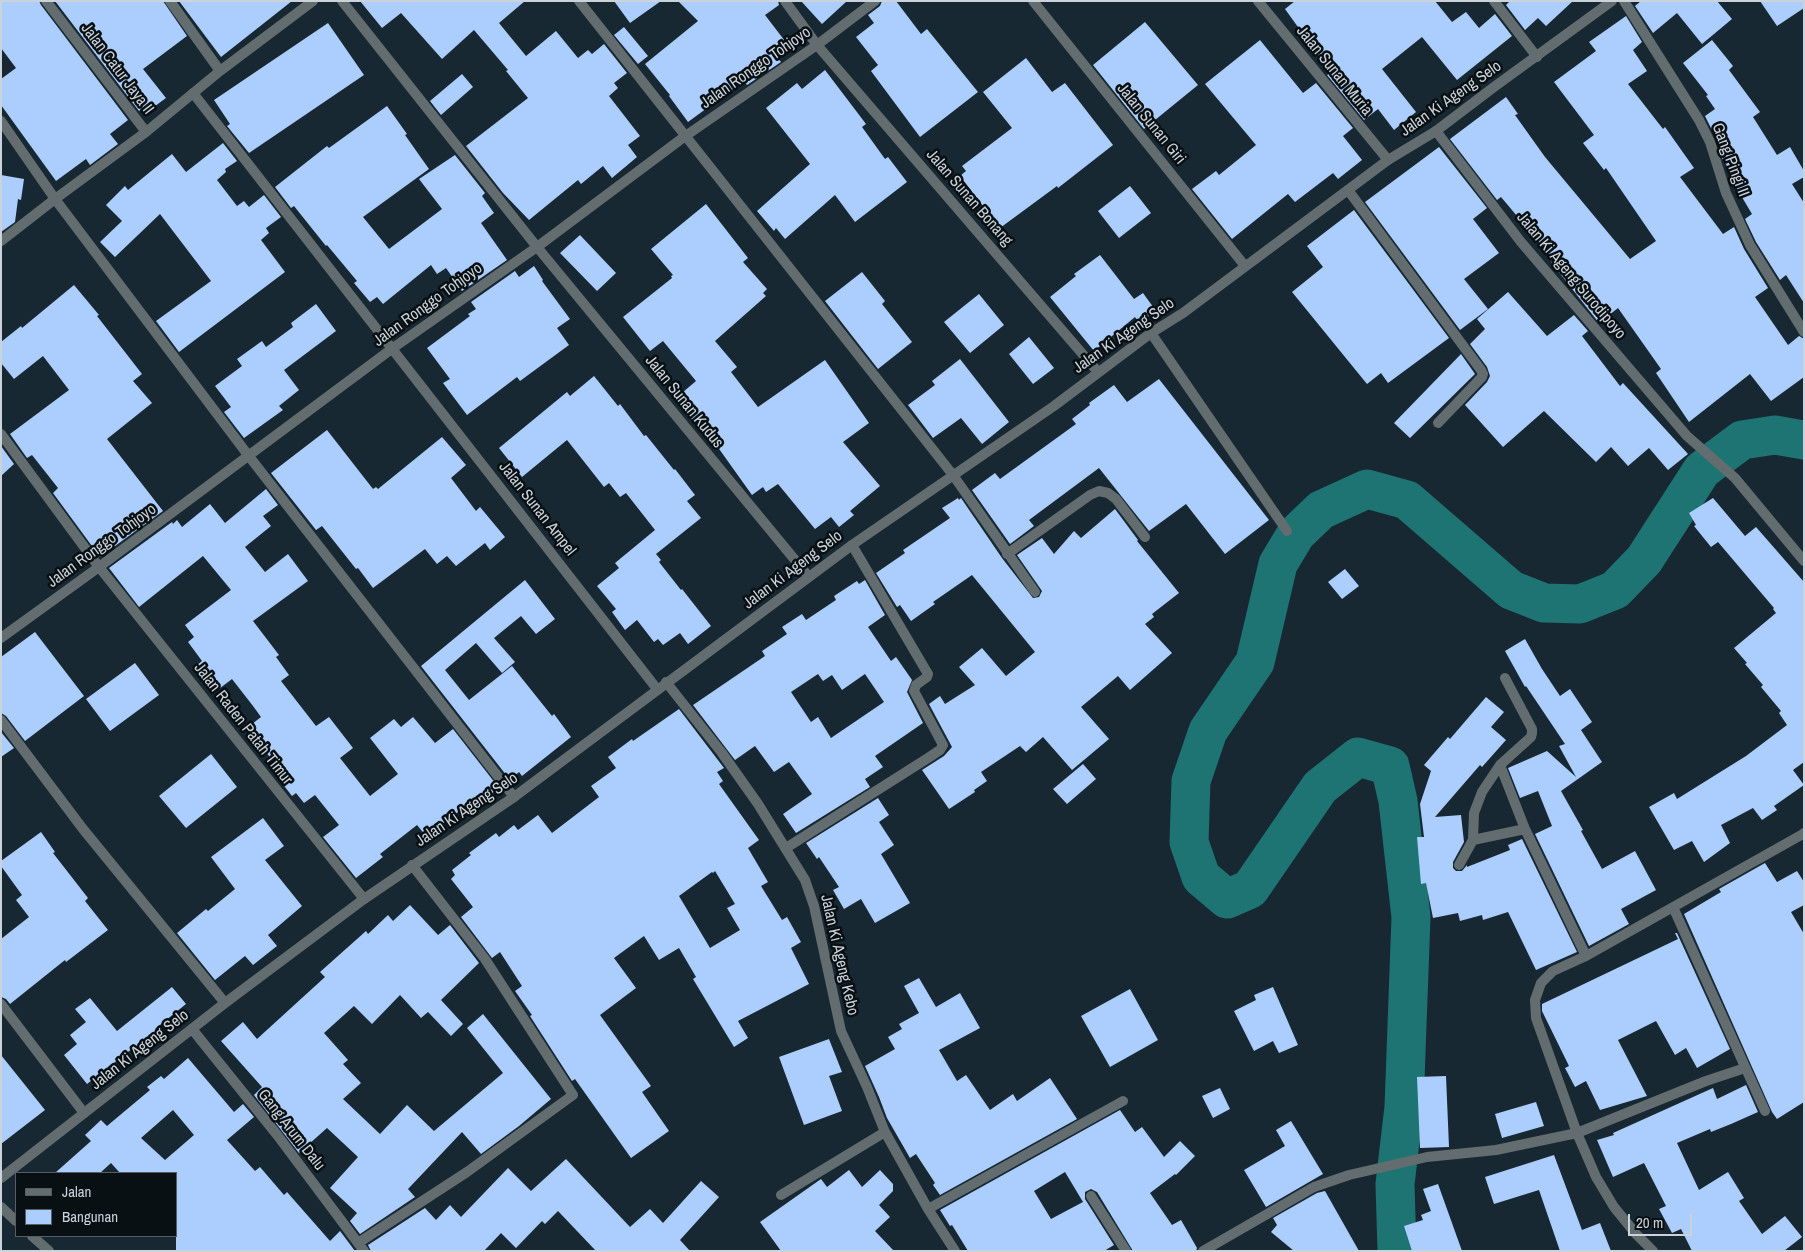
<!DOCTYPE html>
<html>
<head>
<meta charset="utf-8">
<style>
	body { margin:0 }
	#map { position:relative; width:1805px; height:1252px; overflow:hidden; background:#182832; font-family:"Archivo Narrow",sans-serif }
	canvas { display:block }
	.frame { position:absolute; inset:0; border:2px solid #c9d3d9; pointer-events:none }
	.legend { position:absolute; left:15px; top:1172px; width:162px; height:65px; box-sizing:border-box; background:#091014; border:1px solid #565e63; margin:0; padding:6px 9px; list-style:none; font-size:15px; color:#c9d3d9 }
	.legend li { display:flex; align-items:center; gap:10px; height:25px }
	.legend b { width:25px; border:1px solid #565e63 }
	.scale { position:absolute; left:1628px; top:1214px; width:64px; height:22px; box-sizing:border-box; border:2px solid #c9d3d9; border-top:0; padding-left:6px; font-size:15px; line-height:18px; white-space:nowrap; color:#c9d3d9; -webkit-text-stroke:4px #091014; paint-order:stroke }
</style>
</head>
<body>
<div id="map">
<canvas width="1805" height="1252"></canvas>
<div class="frame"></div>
<ul class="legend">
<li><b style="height:6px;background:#636d6f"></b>Jalan</li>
<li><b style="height:14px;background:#abceff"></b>Bangunan</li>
</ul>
<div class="scale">20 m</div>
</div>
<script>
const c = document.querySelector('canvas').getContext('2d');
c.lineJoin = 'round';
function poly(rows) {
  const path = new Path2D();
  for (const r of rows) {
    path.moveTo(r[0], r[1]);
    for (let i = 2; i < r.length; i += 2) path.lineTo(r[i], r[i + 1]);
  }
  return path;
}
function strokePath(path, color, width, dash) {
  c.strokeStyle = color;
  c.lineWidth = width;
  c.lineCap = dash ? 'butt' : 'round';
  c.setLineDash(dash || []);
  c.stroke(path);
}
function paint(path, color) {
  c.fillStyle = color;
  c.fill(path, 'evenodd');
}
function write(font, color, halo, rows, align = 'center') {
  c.font = font + ' "Archivo Narrow",sans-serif';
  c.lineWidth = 5;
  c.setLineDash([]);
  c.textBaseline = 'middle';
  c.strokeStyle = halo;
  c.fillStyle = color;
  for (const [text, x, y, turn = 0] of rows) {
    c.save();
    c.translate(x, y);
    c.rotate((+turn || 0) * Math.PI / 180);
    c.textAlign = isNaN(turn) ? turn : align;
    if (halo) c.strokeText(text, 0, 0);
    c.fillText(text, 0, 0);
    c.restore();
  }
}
strokePath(poly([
	[1397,1251,1395,1184,1404,1107,1411,917,1398,801,1390,766,1358,757,1320,787,1250,889,1227,899,1201,877,1189,842,1191,781,1208,731,1255,662,1278,564,1296,534,1321,510,1367,489,1407,500,1511,590,1544,603,1580,604,1615,590,1644,560,1702,470,1742,440,1775,435,1804,440]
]), '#1e7472', 39);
paint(poly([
	[1,1,39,1,41,5,128,120,110,134,118,144,90,165,86,159,56,181,1,105,1,79,16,68,1,48],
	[55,1,163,1,187,36,143,69,166,98,147,112,144,107,139,111],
	[179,1,292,1,221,57],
	[360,1,525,1,499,23,526,56,556,31,578,58,588,50,592,54,604,44,627,73,614,83,618,88,609,96,640,136,628,145,637,157,612,178,603,166,581,184,578,180,529,220,503,193,466,146,528,98,506,71,508,70,474,30,442,59,401,13,382,28],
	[614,1,661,1,630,23],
	[678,1,778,1,779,5,765,15,788,45,775,55,781,62,747,85,744,81,688,122,669,96,670,95,645,64,698,21],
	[801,1,847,1,822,24],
	[882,1,896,1,921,34,927,29,978,92,920,137,871,71,878,65,856,37,874,23,868,15,880,6],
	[1295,1,1435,1,1452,22,1466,12,1479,28,1495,14,1512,36,1457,80,1422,37,1382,69,1416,112,1394,130,1378,109,1364,120,1327,75,1331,73,1285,9],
	[1510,1,1573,1,1546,26,1538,18,1525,30,1506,5],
	[1641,1,1717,1,1732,19,1702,44,1677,13,1653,33,1635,6],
	[1760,1,1804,1,1804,8,1777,26],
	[1626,16,1642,42,1633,50,1647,71,1628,84,1663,129,1665,127,1694,168,1680,177,1723,234,1734,227,1744,249,1768,288,1755,297,1788,345,1799,336,1804,339,1804,377,1771,401,1750,374,1689,422,1656,373,1661,369,1618,308,1599,323,1551,262,1554,260,1501,197,1497,200,1450,139,1506,97,1518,114,1515,115,1545,157,1630,259,1656,241,1606,168,1604,170,1583,143,1594,135,1554,82,1596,51,1589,42],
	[1145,22,1198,85,1144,129,1093,65],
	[328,23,364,75,249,153,227,126,230,124,214,100],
	[624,27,648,56,638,64,614,35],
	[1260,40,1303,93,1316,83,1353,128,1343,136,1362,160,1338,179,1333,173,1295,202,1288,194,1232,239,1192,189,1216,171,1219,175,1256,145,1205,84],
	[1712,40,1733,66,1729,70,1760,112,1753,117,1777,155,1790,147,1804,171,1804,177,1792,184,1804,203,1804,303,1786,275,1780,280,1756,242,1745,219,1752,214,1733,182,1736,180,1722,158,1719,147,1723,144,1711,128,1705,116,1715,109,1706,96,1708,95,1683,63],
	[1026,58,1052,92,1065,83,1113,145,1058,188,1057,186,1000,228,960,176,966,171,962,166,1012,128,983,92],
	[825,70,866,124,862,127,885,159,888,157,907,182,855,222,835,195,785,239,776,228,774,231,757,211,810,164,766,108,797,83,802,89],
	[462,74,473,87,441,115,430,101],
	[387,106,407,134,405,135,429,169,363,217,389,249,442,209,419,179,455,155,485,193,482,196,494,213,481,223,507,260,462,291,446,268,437,274,431,265,383,304,377,297,370,302,354,283,357,281,327,245,326,246,294,206,291,208,275,187,327,146,329,148],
	[223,143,237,161,225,169,226,172,217,180,237,206,244,201,249,207,264,195,281,217,266,228,269,233,261,240,285,272,179,352,156,321,211,281,160,214,115,257,100,242,122,221,106,205,125,186,128,190,172,154,186,172],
	[1439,147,1487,208,1473,219,1499,253,1464,279,1488,309,1460,330,1365,202],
	[1,175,24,179,21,200,18,199,15,222,1,232],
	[1130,186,1151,213,1119,238,1098,211],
	[706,204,748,258,743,262,767,289,763,293,766,296,715,341,737,367,731,372,758,407,825,360,869,423,843,442,880,486,850,511,854,515,839,527,831,517,815,529,778,484,766,492,763,487,752,495,707,432,704,435,676,398,696,381,663,341,650,351,623,317,672,278,671,276,673,275,651,249],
	[1354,210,1449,338,1388,383,1381,373,1367,384,1292,292,1323,267,1307,246],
	[580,235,616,273,597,291,560,253],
	[1100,255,1134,299,1143,293,1156,311,1139,323,1135,317,1094,351,1050,297,1076,276,1074,274],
	[534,266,543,280,542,281,570,319,557,328,569,345,520,381,517,377,467,415,443,383,450,379,427,348,470,316,468,314,476,309,471,302,515,271,519,277],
	[862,272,885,301,882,304,912,342,878,369,825,301],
	[74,285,99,315,97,316,142,374,133,381,152,403,107,439,163,511,100,557,53,493,58,488,32,455,27,458,10,434,69,390,43,356,14,379,1,363,1,342,21,326,22,328],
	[1508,292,1547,336,1574,315,1588,331,1582,336,1620,386,1623,383,1688,454,1668,470,1649,448,1628,466,1611,447,1596,462,1544,411,1503,447,1465,405,1487,382,1490,376,1487,367,1470,344,1485,329,1477,319],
	[979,294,1004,325,970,353,944,322],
	[316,304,336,331,284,370,299,390,279,406,283,410,244,438,224,412,231,407,215,386,242,366,237,359,262,341,266,347,293,327,291,323],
	[1029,337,1054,368,1033,384,1009,354],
	[1461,354,1475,374,1410,438,1394,423],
	[960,359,1009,422,982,444,961,418,933,438,908,405,935,385,932,381],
	[594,376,618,406,620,404,644,436,646,435,674,470,675,469,695,495,687,501,701,518,656,554,661,560,659,562,681,590,682,589,711,626,688,644,680,633,663,645,658,639,654,642,637,620,625,630,612,612,616,609,597,586,619,568,615,563,655,530,626,493,620,497,609,483,604,487,567,440,522,477,499,448,567,392,570,396],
	[1159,379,1269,520,1225,554,1186,504,1149,531,1099,468,1029,520,1034,526,1010,544,972,490,995,473,1000,479,1076,424,1072,419,1090,405,1089,403,1114,385,1127,402],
	[327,430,373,489,376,487,378,489,442,437,466,465,451,478,476,511,480,507,505,537,490,550,485,543,456,566,447,556,437,564,425,549,373,588,358,568,356,569,322,526,316,530,271,473],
	[1,446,14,464,1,476],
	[266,489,278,505,263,516,271,526,245,547,265,572,288,554,308,581,253,621,279,655,276,657,289,675,281,681,316,726,329,717,353,748,340,758,370,796,398,774,370,738,394,719,401,727,413,717,435,743,453,729,499,788,482,802,478,797,426,836,417,825,380,854,383,857,356,878,323,837,339,825,315,795,304,803,296,793,292,796,268,765,273,761,247,728,261,717,253,706,232,679,215,692,196,666,202,661,188,642,194,637,185,625,231,590,203,556,139,607,109,568,172,522,173,524,177,520,182,527,210,504,225,523],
	[958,498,959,500,961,498,1002,558,1033,598,1039,597,1042,591,1017,555,1042,538,1054,554,1074,531,1081,538,1115,509,1138,540,1137,541,1179,593,1152,614,1154,617,1145,624,1172,653,1130,690,1118,676,1081,707,1109,739,1072,770,1043,737,1026,752,1020,746,981,772,987,781,974,790,975,792,949,809,922,770,944,756,952,747,929,704,940,696,945,704,975,685,959,667,982,648,1006,676,1035,652,972,575,933,602,935,604,911,621,900,605,897,607,876,573,905,553,903,550,950,518,942,508],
	[1713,498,1745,536,1756,527,1804,582,1804,762,1793,770,1804,785,1774,806,1777,810,1762,820,1753,808,1721,825,1730,843,1704,862,1692,841,1674,850,1649,807,1674,793,1677,799,1746,756,1787,725,1779,713,1781,711,1761,687,1763,685,1745,664,1747,663,1734,648,1776,613,1773,609,1774,608,1718,542,1711,547,1694,526,1696,525,1689,513],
	[1345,569,1359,586,1342,599,1328,582],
	[525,580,555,619,536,634,521,616,494,638,515,662,502,673,476,643,445,670,469,700,512,666,552,716,554,714,571,737,522,776,519,772,510,780,421,666],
	[865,580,885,615,868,627,891,661,896,657,912,680,907,692,923,723,875,756,883,767,865,779,870,787,796,833,783,814,812,794,789,762,774,772,755,746,735,760,693,705,765,656,762,651,787,634,782,627,802,614,806,620,836,600,834,596,857,581,859,584],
	[818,674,823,681,832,675,842,690,865,674,884,702,831,738,818,717,811,722,791,692],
	[35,632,84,696,25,741,6,716,1,713,1,657],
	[1525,639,1542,669,1560,696,1570,689,1592,722,1581,730,1602,762,1561,791,1583,830,1581,831,1602,869,1635,851,1656,890,1621,909,1629,924,1589,946,1535,834,1552,826,1538,791,1520,798,1508,768,1547,751,1576,777,1559,746,1565,744,1526,686,1525,687,1505,651],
	[135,663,159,695,110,731,86,699],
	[1486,697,1504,712,1491,727,1506,740,1482,767,1480,765,1435,817,1461,815,1464,842,1453,862,1453,868,1456,871,1462,871,1467,865,1467,867,1510,850,1508,845,1522,839,1577,952,1536,970,1508,912,1483,920,1482,915,1460,921,1458,913,1433,918,1426,883,1421,884,1417,837,1424,837,1420,804,1431,771,1424,765,1448,737,1450,739],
	[679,709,724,768,717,772,723,781,719,784,759,840,748,848,768,882,761,886,782,920,787,917,801,942,791,948,809,984,738,1021,748,1038,734,1047,693,979,696,977,679,948,659,960,644,936,614,958,636,988,600,1015,651,1086,642,1092,669,1131,631,1158,575,1079,572,1081,530,1016,532,1015,515,991,522,986,500,952,492,958,461,917,473,907,451,879,455,875,452,870,471,855,469,853,496,833,499,837,514,825,518,830,538,815,552,833,599,797,591,786,616,768,608,757,632,739,633,741],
	[715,871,735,904,727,908,740,930,710,948,679,896,712,872,713,873],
	[1,732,14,748,1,757],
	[211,754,237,787,186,828,159,796],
	[1083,764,1096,779,1067,804,1053,789],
	[878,798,889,815,879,822,894,845,881,854,910,903,875,923,861,899,844,909,833,890,839,887,819,857,817,859,806,843],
	[263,818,284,846,265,860,302,906,268,935,277,946,253,965,245,956,215,980,177,933,206,909,208,911,235,889,211,857],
	[41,832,55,852,53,853,88,898,85,901,108,930,66,962,65,960,10,1004,6,999,1,997,1,939,29,917,16,900,22,895,1,866,1,861],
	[1765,863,1777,882,1797,871,1804,882,1804,905,1791,912,1804,934,1804,1102,1777,1119,1772,1112,1684,914,1721,892,1719,889],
	[410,905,438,935,450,925,479,963,441,1000,463,1024,451,1036,428,1012,421,1018,400,995,372,1024,354,1006,324,1033,348,1060,343,1064,361,1083,343,1099,380,1134,407,1105,434,1131,503,1073,467,1028,483,1014,551,1099,519,1126,481,1154,462,1132,408,1189,415,1197,360,1234,350,1221,357,1213,330,1188,358,1157,327,1128,299,1153,254,1095,262,1087,221,1041,243,1022,257,1039,325,977,320,972,366,931,368,934,388,915,393,921],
	[1675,933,1677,933,1730,1049,1697,1068,1686,1048,1675,1055,1656,1021,1618,1040,1647,1096,1600,1110,1586,1081,1575,1087,1565,1068,1569,1066,1542,1011,1542,1004,1678,939],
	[919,978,936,1007,960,993,980,1028,939,1050,957,1081,966,1075,990,1110,1013,1094,1017,1101,1050,1078,1077,1119,940,1195,933,1185,935,1183,916,1154,910,1158,887,1118,879,1097,865,1066,895,1049,888,1037,902,1029,899,1024,919,1013,904,986],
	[172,987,186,1004,155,1029,159,1034,136,1052,133,1048,87,1084,64,1055,77,1044,70,1035,86,1022,75,1009,90,998,117,1031],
	[1273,987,1298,1045,1279,1053,1273,1041,1254,1051,1234,1011,1256,1000,1254,995],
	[1130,989,1158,1040,1110,1067,1081,1016],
	[829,1039,842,1072,829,1076,842,1111,804,1125,779,1057],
	[1,1055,45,1110,1,1144],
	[188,1058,234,1112,243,1104,254,1117,227,1140,255,1171,260,1167,284,1195,287,1192,330,1241,340,1231,355,1251,176,1251,176,1173,120,1173,111,1163,100,1173,55,1173,91,1141,85,1135,101,1120,107,1126,150,1090,147,1087,161,1076,164,1079],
	[173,1110,194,1135,165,1160,141,1138],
	[1446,1076,1449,1147,1420,1148,1417,1077],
	[1746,1085,1758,1112,1731,1124,1711,1132,1710,1129,1677,1143,1699,1190,1728,1172,1744,1198,1739,1201,1762,1234,1785,1216,1802,1237,1784,1251,1692,1251,1681,1229,1672,1233,1659,1209,1666,1206,1644,1163,1613,1177,1597,1140,1614,1135,1613,1133,1713,1088,1717,1099],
	[1220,1088,1230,1109,1213,1118,1202,1096],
	[1536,1102,1544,1126,1502,1138,1495,1114],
	[1120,1110,1135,1132,1142,1127,1164,1157,1180,1141,1195,1156,1176,1175,1175,1174,1150,1193,1172,1225,1181,1220,1197,1248,1196,1251,1133,1251,1097,1192,1091,1189,1085,1192,1085,1199,1114,1245,1104,1251,968,1251,952,1225,950,1226,940,1210],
	[1065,1172,1083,1202,1051,1219,1034,1191],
	[1291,1121,1323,1174,1266,1207,1244,1170,1285,1146,1276,1130],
	[1554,1155,1582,1230,1600,1223,1611,1251,1560,1251,1539,1190,1494,1204,1485,1177],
	[566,1159,630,1227,650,1209,663,1223,701,1181,719,1197,680,1240,690,1251,596,1251,558,1211,545,1224,542,1221,516,1248,501,1233,484,1251,371,1251,368,1245,425,1208,436,1220,450,1205,461,1217,508,1168,531,1191],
	[849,1170,862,1187,880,1170,893,1184,893,1191,879,1205,890,1217,875,1231,894,1251,781,1251,760,1222,821,1179,827,1187],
	[1438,1184,1462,1251,1412,1251,1404,1226,1423,1220,1421,1215,1431,1211,1423,1189],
	[1325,1191,1359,1251,1294,1251,1271,1232,1277,1225,1273,1218,1317,1193]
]), '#abceff');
strokePath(poly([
	[46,1,146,132],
	[170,1,220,71],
	[342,1,537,247,809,577],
	[579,1,953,475,1035,592],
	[785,1,817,45,1098,372],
	[1033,1,1245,266],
	[1258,1,1388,160],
	[1494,1,1537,57],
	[1624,1,1699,120,1710,142,1726,193,1750,245,1804,332],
	[193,93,657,689],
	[1,121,55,199,248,455,514,797],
	[1436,131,1521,242,1687,436,1735,478,1804,561],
	[1348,190,1481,370,1483,374,1482,377,1438,423],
	[1,241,55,199,146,132,220,71,313,1],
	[1151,333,1287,531],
	[1,434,99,567,364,899],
	[1007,554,1090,495,1099,491,1108,493,1116,499,1145,537],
	[1,638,99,567,393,348,537,247,684,137,817,45,875,1],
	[666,682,722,753,758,804,805,880,814,906,841,1031,867,1087,885,1132,928,1209,955,1251],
	[1,720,83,829,225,1003],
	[1500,765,1525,829,1586,956],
	[1473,840,1525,829],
	[786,848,928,758,940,750,943,745,914,691,916,685,927,677,928,674,852,545],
	[1459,865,1473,840,1474,813,1482,792,1500,765,1531,737,1532,733,1532,729,1505,678],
	[1673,907,1765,1111],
	[1,1004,84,1113],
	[192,1029,278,1136,364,1251],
	[781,1195,885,1132],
	[1091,1196,1126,1251],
	[1,1207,16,1221],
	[928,1209,1123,1101],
	[32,1236,49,1251],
	[358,1243,467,1172,573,1095,485,959,412,865],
	[1203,1251,1314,1187,1349,1175,1427,1157,1496,1150,1577,1133,1706,1081,1745,1068],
	[1653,1251,1636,1234,1614,1207,1596,1177,1577,1133,1536,1018,1535,1000,1541,983,1553,971,1586,956,1803,834]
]), '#636d6f', 10);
strokePath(poly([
	[1804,833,1804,835],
	[1,1178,225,1003,364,899,514,797,852,545,1054,406,1151,333,1183,313,1388,160,1436,131,1494,87,1612,1]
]), '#636d6f', 10);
write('16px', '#c9d3d9', '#091014', [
	["Jalan Ronggo Tohjoyo",756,68,-35],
	["Jalan Catur Jaya II",117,69,53],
	["Jalan Sunan Muria",1334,71,51],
	["Jalan Ki Ageng Selo",1451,99,-35],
	["Jalan Sunan Giri",1151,124,51],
	["Gang Pingi II",1730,160,69],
	["Jalan Sunan Bonang",969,198,49],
	["Jalan Ki Ageng Surodipoyo",1571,276,50],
	["Jalan Ronggo Tohjoyo",428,305,-36],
	["Jalan Ki Ageng Selo",1124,336,-35],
	["Jalan Sunan Kudus",684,402,51],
	["Jalan Sunan Ampel",537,509,52],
	["Jalan Ronggo Tohjoyo",102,546,-36],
	["Jalan Ki Ageng Selo",793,570,-37],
	["Jalan Raden Patah Timur",243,724,52],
	["Jalan Ki Ageng Selo",467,810,-34],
	["Jalan Ki Ageng Kebo",839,955,77],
	["Jalan Ki Ageng Selo",140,1050,-38],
	["Gang Arum Dalu",291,1130,52]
]);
</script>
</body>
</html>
